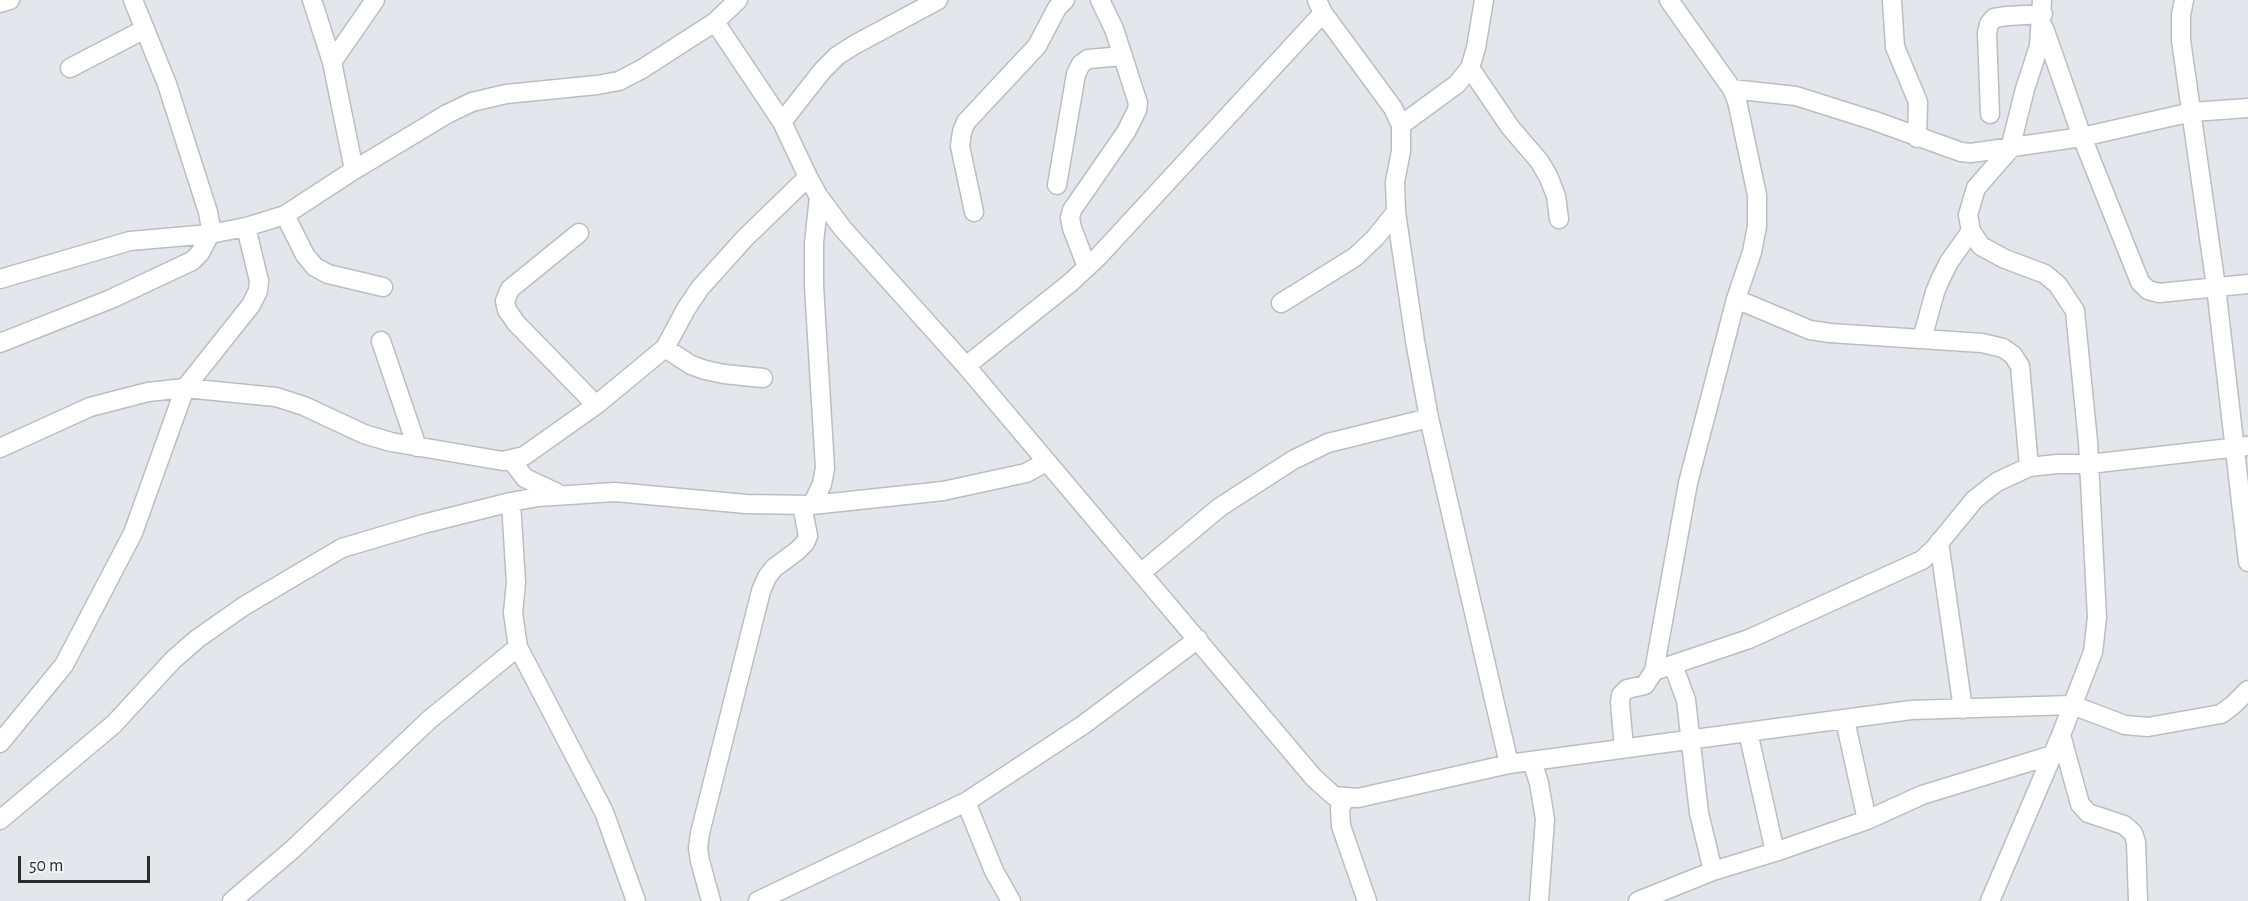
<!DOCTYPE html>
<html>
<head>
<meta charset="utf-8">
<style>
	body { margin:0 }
	#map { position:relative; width:2248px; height:901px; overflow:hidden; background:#e3e7eb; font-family:"Alegreya Sans",sans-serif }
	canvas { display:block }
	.scale { position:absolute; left:18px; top:856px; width:132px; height:27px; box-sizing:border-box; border:3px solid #292b2c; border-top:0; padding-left:8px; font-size:18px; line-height:21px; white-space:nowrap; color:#292b2c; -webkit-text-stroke:4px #f0f4f9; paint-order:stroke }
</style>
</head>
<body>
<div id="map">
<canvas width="2248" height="901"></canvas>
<div class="scale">50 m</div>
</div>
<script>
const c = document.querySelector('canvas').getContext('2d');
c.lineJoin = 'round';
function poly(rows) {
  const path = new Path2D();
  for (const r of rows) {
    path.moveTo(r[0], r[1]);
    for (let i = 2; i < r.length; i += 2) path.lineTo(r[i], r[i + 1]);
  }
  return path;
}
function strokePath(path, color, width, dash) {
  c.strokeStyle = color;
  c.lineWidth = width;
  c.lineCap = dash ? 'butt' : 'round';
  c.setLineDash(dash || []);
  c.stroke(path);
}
const street = poly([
	[312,0,332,62,354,170],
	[1317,0,1323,13,1393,108,1401,125,1401,151,1395,182,1396,212,1415,341,1429,418,1509,764],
	[1892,0,1895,47,1918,102,1917,138],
	[2184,0,2181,15,2181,40,2216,287,2248,562],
	[0,3,10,0],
	[715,22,782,122,808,177,819,197,843,229,966,366,1314,778,1334,796,1358,798,1509,764,1911,710,2072,705,2125,725,2148,727,2221,714,2233,705,2248,690],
	[2044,28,2082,137,2140,282,2148,290,2159,293,2248,284],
	[332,62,375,0],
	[70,68,145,29],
	[1470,68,1510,127,1540,162,1549,178,1556,196,1559,219],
	[1732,89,1796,96,1875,121,1961,152,1971,153,2082,137,2192,112,2248,108],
	[1990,114,1987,33,1989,24,1994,18,2007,16,2043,14],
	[782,122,822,71,837,56,854,45,938,0],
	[1401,125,1457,84,1470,68,1476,48,1484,0],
	[1057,185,1076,74,1081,64,1088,59,1123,56],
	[974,212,960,146,962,132,966,122,1037,46,1057,8,1065,0],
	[285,215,305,255,315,267,328,274,383,287],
	[579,233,510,289,505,301,507,310,516,323,596,405],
	[1087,267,1072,228,1070,218,1072,210,1126,132,1137,110,1138,103,1114,29,1100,0],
	[0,279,130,241,210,234,246,227,285,215,354,170,447,114,472,102,506,94,597,85,619,81,642,69,715,22,738,0],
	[1736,299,1810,330,1830,333,1982,343,2003,348,2013,355,2020,366,2029,467],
	[1281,303,1355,257,1375,238,1396,212],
	[1922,339,1935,292,1941,278,1949,262,1971,231],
	[381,341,417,447],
	[0,343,111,299,192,261,200,253,210,234,211,228,208,212,167,84,133,0],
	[665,348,691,365,705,370,724,374,763,378],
	[966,366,1070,283,1098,257,1323,13],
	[0,448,90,407,148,392,185,388,276,397,304,406,364,434,391,442,503,461,524,456,596,405,665,348,686,309,700,288,745,238,808,177],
	[511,460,525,478,557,493],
	[511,502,516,583,513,613,518,647,604,812,636,901],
	[812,505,822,484,825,468,814,286,814,243,819,197],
	[1939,542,1963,709],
	[1142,572,1220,507,1293,460,1328,443,1429,418],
	[1673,665,1686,700,1699,813,1713,871],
	[1654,671,1688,483,1736,299,1752,252,1757,226,1757,195,1737,101,1732,89,1669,0],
	[1845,720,1867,820],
	[1748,732,1775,852],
	[2061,735,2080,804,2088,813,2124,825,2133,833,2136,842,2138,901],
	[0,743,64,665,133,533,185,388,251,305,258,291,259,281,246,227],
	[1624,748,1620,703,1621,695,1627,689,1645,685,1654,671,1749,639,1922,560,1934,549,1975,499,1997,482,2029,467,2057,464,2089,464,2248,446],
	[1532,761,1539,783,1545,819,1539,901],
	[1346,798,1340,808,1341,826,1367,901],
	[966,802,994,871,1011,901],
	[0,820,114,724,173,660,197,639,244,606,342,548,423,524,511,502,538,497,615,492,746,504,812,505,943,491,1026,473,1046,462],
	[232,901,293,849,429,720,518,647],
	[711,901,700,861,698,848,700,833,761,591,767,577,774,568,797,551,805,543,808,536,802,505],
	[758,901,966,802,1083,725,1198,639],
	[1638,901,1713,871,1775,852,1867,820,1922,795,2052,755],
	[1990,901,2061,735,2093,652,2097,617,2088,442,2075,311,2058,285,2045,274,2005,259,1981,246,1971,231,1968,215,1976,188,2010,149,2025,89,2039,46,2042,0]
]);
strokePath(street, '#babec2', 21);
strokePath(street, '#fff', 18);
</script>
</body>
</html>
